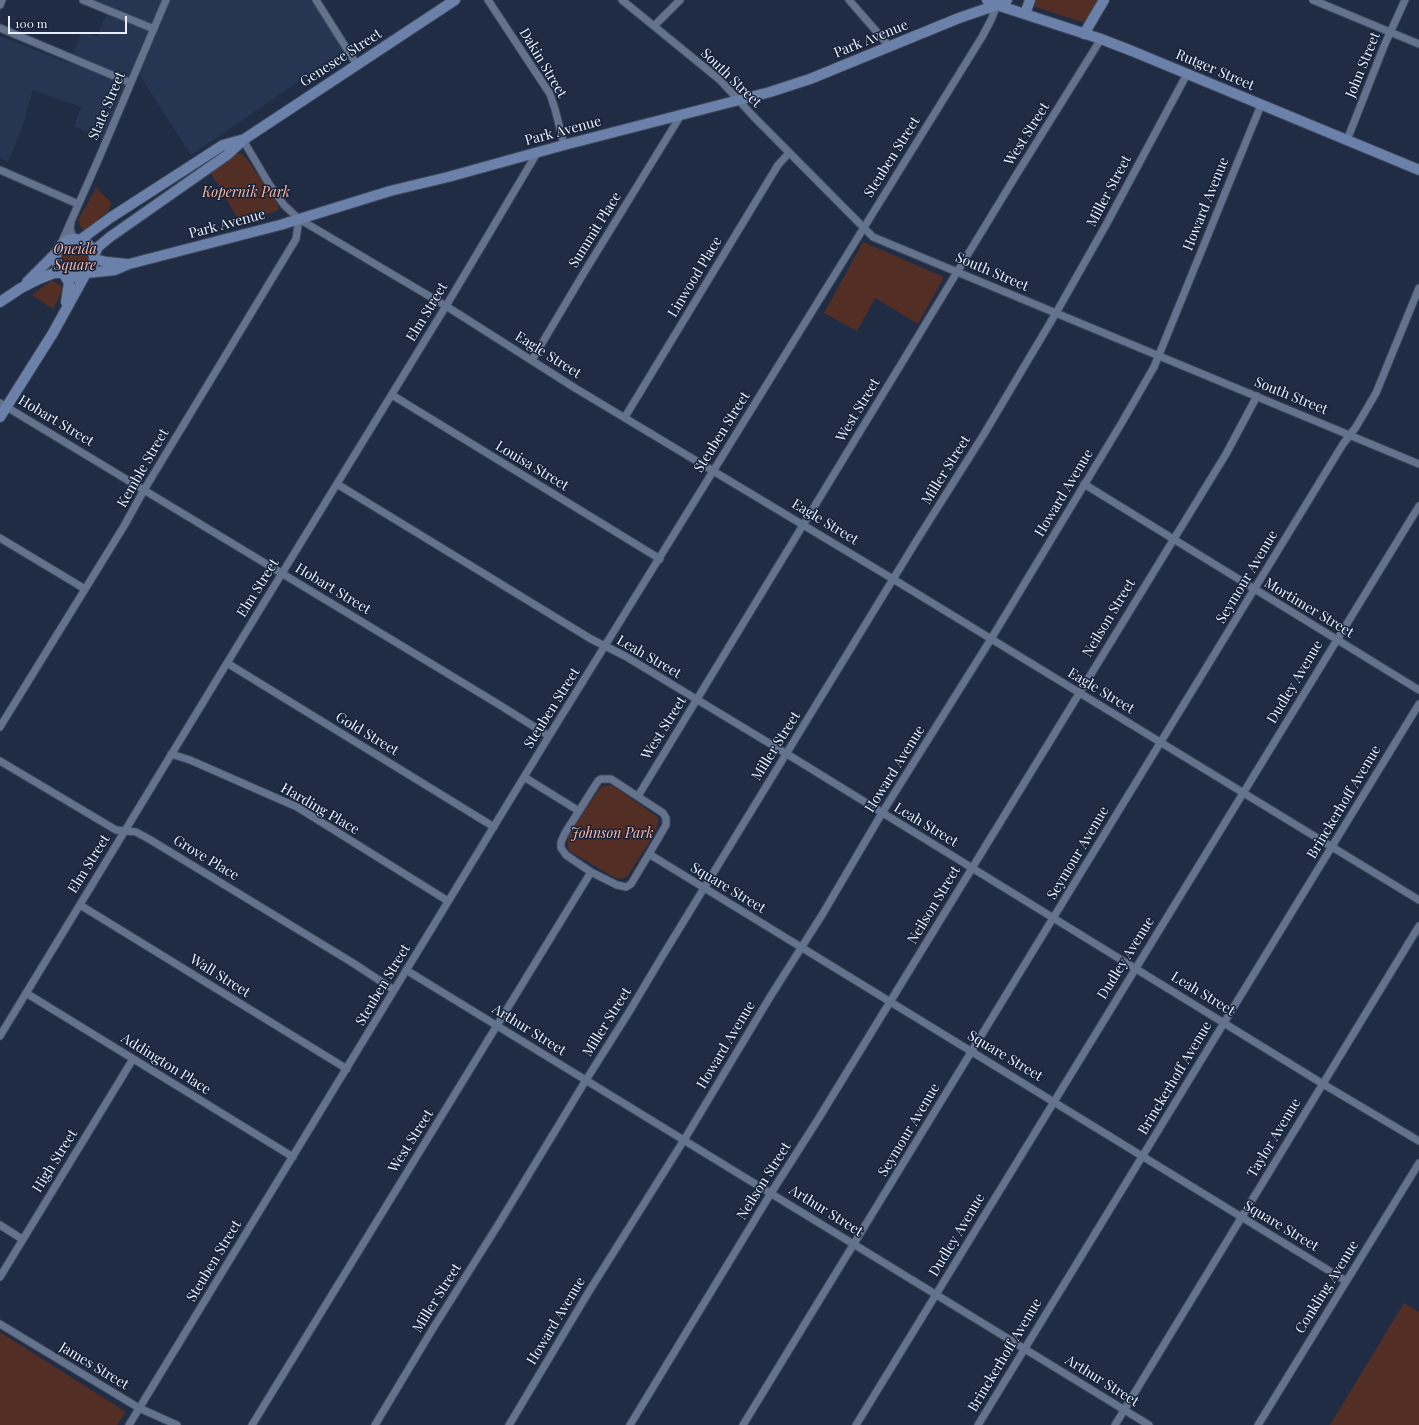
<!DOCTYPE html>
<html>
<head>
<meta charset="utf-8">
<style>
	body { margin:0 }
	#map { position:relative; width:1419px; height:1425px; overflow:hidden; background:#1f2c43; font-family:"Playfair Display",serif }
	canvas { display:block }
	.scale { position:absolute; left:8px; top:16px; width:119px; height:18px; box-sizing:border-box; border:2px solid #e6eefe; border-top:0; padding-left:5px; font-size:12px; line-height:14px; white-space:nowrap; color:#e6eefe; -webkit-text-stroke:3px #162238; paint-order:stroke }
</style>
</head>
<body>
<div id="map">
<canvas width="1419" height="1425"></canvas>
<div class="scale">100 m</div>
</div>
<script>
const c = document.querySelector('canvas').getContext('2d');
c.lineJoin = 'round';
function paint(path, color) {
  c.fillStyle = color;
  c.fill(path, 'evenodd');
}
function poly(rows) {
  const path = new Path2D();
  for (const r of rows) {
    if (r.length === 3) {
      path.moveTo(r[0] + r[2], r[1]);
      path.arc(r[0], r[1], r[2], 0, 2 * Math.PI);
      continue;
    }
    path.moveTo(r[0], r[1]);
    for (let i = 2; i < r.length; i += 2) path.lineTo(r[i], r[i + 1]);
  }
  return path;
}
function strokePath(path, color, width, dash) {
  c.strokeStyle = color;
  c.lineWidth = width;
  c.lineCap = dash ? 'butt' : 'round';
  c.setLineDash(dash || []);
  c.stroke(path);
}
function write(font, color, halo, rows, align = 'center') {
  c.font = font + ' "Playfair Display",serif';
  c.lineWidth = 3;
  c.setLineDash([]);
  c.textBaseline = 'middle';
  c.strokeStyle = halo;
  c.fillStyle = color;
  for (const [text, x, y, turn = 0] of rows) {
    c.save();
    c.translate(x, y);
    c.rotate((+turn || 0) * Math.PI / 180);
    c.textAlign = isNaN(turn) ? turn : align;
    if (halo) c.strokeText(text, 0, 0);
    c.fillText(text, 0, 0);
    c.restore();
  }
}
paint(poly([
	[92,0,317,0,347,49,191,155,137,71,106,141,74,126,81,107,33,90,22,128,8,162,0,158,0,36,69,63,82,31,97,36,107,13]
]), '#253552');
paint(poly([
	[1034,0,1098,0,1085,23,1032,6],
	[237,154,242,154,247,159,278,205,279,209,277,211,240,222,210,172],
	[96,188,111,202,109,210,88,229,82,229,78,220],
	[75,258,19],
	[863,242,944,277,918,324,875,298,857,331,824,313],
	[52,280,64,288,53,309,32,295],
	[612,785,658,817,658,822,655,833,627,877,622,879,615,878,569,851,568,845,568,835,598,791,602,786],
	[1404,1303,1419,1312,1419,1425,1330,1425],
	[0,1332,126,1412,117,1425,0,1425]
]), '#532e24');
const street = poly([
	[83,0,154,29],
	[316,0,357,65],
	[488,0,550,94,555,109,564,145],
	[622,0,720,80,753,116,873,237,1419,464],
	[849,0,890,47],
	[1313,0,1419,44],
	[0,5,2,0],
	[654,26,680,0],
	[0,28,131,83],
	[243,140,269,184,284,205,299,219,446,306,575,388,893,579,1419,900],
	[1347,140,1384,46,1405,0],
	[0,170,78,204],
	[71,223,70,229,72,235,77,239],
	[60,246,99,158,166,0],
	[532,360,585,271,681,115],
	[392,395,660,559],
	[0,403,498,704,549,736],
	[625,417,778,165,789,153],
	[337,484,591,639,625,656,787,754,1323,1084,1419,1141],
	[1084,484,1419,690],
	[0,538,85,589],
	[227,663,494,827],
	[0,727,124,526,144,490,296,239,299,219],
	[171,754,190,760,297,807,448,901],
	[0,761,116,830,136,832,149,839,353,963,394,990],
	[524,777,579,811],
	[601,779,611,779,663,813,666,818,666,825,649,854,631,884,626,887,617,885,591,872,566,855,561,848,561,842,565,833,598,781,601,779],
	[638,796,1015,177,1101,39],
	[649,854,1346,1281],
	[80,905,347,1069],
	[406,970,1149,1425],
	[26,993,293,1157],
	[0,1036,227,663,446,306,537,153],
	[0,1225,22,1239],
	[0,1277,133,1059],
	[0,1324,139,1408,177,1425],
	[129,1425,549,736,982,37,991,20,997,5],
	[252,1425,591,872],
	[375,1425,432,1330,498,1225,586,1080,629,1012,660,960,917,540,984,434,1056,313,1107,223,1187,74],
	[509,1425,588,1293,684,1140,770,997,822,915,882,813,991,639,1121,424,1154,367,1261,105],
	[630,1425,771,1193,817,1121,1226,454,1257,396],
	[743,1425,1343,444,1356,427,1376,393,1419,288],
	[856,1425,1419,506],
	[978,1425,1419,704],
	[1115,1425,1419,926],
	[1258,1425,1419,1163]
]);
const secondary = poly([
	[987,0,997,5,1101,39,1132,51,1419,170],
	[1025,14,1030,0],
	[1084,34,1104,0],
	[75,258,19],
	[80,240,110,218,223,145,241,140],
	[94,255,98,247,110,237,227,155,243,140,455,0],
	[94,259,107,262,127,264],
	[87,273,115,270,129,264,280,225,390,191,448,177,564,145,770,92,810,79,959,18,997,5,1007,0],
	[64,274,69,283,66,302],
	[27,282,57,252],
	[0,302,21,288,39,279,54,273,62,273],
	[0,417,53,333,85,275]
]);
strokePath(street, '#3e485b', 9);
strokePath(secondary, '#3e485b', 12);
strokePath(street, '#64738d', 7);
strokePath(secondary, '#6b81aa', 10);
write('14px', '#e6eefe', '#162238', [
	["Park Avenue",871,39,-22],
	["Genesee Street",341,58,-33],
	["Dakin Street",543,63,59],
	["John Street",1363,65,-68],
	["Rutger Street",1215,70,23],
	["South Street",731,78,44],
	["State Street",107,106,-67],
	["Park Avenue",563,131,-15],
	["West Street",1027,134,-58],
	["Steuben Street",892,157,-58],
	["Miller Street",1109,191,-62],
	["Howard Avenue",1206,204,-68],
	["Park Avenue",227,224,-15],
	["Summit Place",595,230,-58],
	["South Street",992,272,23],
	["Linwood Place",695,277,-59],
	["Elm Street",427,312,-59],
	["Eagle Street",548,355,32],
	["South Street",1291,396,22],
	["West Street",858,410,-59],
	["Hobart Street",56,421,31],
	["Steuben Street",722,432,-58],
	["Louisa Street",532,466,31],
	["Kemble Street",143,468,-60],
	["Miller Street",946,470,-58],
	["Howard Avenue",1064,493,-59],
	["Eagle Street",825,522,31],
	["Seymour Avenue",1247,577,-59],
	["Elm Street",258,588,-58],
	["Hobart Street",333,589,31],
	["Mortimer Street",1309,608,31],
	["Neilson Street",1109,618,-59],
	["Leah Street",649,657,30],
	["Dudley Avenue",1295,682,-59],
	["Eagle Street",1101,691,31],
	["Steuben Street",552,708,-58],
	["West Street",664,728,-58],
	["Gold Street",367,734,31],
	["Miller Street",776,746,-58],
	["Howard Avenue",895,769,-58],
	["Brinckerhoff Avenue",1344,802,-59],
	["Harding Place",320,809,30],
	["Leah Street",926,825,31],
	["Seymour Avenue",1078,853,-59],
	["Grove Place",206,858,31],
	["Elm Street",89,864,-58],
	["Square Street",728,888,31],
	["Neilson Street",934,905,-59],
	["Dudley Avenue",1126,958,-58],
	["Wall Street",220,976,32],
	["Steuben Street",383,985,-59],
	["Leah Street",1203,994,31],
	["Miller Street",607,1022,-58],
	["Arthur Street",529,1030,32],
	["Howard Avenue",726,1045,-59],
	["Square Street",1005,1056,31],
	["Addington Place",166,1064,32],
	["Brinckerhoff Avenue",1175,1078,-59],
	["Seymour Avenue",909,1130,-59],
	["Taylor Avenue",1274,1138,-59],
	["West Street",411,1141,-58],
	["High Street",55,1161,-58],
	["Neilson Street",764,1181,-58],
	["Arthur Street",826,1211,32],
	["Square Street",1281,1226,31],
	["Dudley Avenue",957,1235,-59],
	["Steuben Street",214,1261,-59],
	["Conkling Avenue",1327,1287,-58],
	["Miller Street",437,1298,-58],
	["Howard Avenue",556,1321,-59],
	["Brinckerhoff Avenue",1005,1355,-59],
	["James Street",94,1366,31],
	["Arthur Street",1102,1381,32]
]);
write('italic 14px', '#fab5a3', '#162238', [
	["Kopernik Park",246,193],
	["Oneida",75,250],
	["Square",75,266],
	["Johnson Park",612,834]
]);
</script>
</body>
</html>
